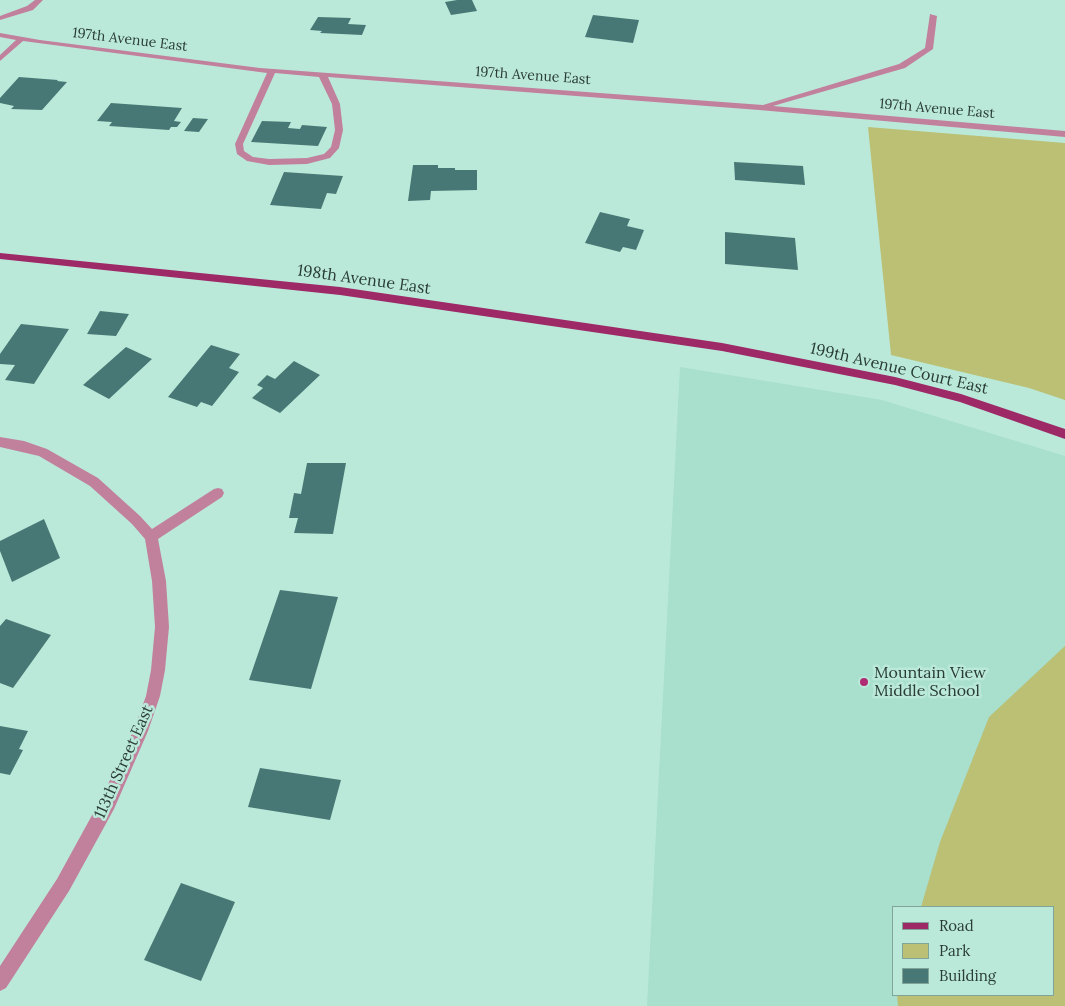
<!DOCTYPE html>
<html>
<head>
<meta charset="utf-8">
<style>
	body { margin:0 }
	#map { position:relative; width:1065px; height:1006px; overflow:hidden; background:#bbe9d9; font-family:Lora,serif }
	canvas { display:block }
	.legend { position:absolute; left:892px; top:906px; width:162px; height:90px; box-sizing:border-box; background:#bbe9d9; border:1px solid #81a498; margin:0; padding:6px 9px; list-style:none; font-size:15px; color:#293c36 }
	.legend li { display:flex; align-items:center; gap:10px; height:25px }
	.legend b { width:25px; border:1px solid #81a498 }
</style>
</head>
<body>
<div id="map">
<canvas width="1065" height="1006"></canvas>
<ul class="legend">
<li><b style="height:6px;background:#9d2967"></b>Road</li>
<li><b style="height:14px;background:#bbc075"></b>Park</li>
<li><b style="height:14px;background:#487875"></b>Building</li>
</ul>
</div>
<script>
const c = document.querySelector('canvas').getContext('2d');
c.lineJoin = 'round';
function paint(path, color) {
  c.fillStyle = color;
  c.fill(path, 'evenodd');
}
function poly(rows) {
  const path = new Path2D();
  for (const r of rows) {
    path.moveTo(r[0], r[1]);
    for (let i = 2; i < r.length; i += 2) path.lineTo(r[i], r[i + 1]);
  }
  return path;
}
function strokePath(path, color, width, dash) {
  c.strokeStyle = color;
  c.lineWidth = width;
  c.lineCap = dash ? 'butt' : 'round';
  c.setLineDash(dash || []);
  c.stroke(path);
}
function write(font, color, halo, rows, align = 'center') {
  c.font = font + ' Lora,serif';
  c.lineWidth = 5;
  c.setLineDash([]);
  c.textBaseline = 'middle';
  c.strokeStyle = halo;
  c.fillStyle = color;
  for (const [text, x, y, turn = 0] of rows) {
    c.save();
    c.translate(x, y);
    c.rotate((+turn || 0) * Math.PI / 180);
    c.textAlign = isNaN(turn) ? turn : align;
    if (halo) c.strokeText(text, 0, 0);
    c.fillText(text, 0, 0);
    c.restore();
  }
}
paint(poly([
	[680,367,882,400,1065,456,1065,1006,647,1006],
	[894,907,1054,907,1054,995,894,995]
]), '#a8dfcd');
paint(poly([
	[868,127,1065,143,1065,400,1029,388,891,355],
	[1065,646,1065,1006,898,1006,897,995,1054,995,1054,907,921,907,940,842,989,717]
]), '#bbc075');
paint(poly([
	[457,0,472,0,477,11,451,15,445,2],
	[593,15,639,20,633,43,585,37],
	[318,17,351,18,348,24,366,25,362,35,320,33,322,31,310,30],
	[19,77,58,80,57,81,67,82,42,110,11,109,14,106,0,103,0,98],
	[111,103,182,108,174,121,181,122,177,127,171,127,169,130,109,126,112,122,97,121],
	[193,118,208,119,199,132,184,131],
	[262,121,291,122,288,128,300,129,302,125,327,127,318,146,251,142],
	[734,162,803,166,805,185,735,180],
	[413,165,438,165,438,168,455,168,455,170,477,170,477,190,431,191,430,200,408,201],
	[284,172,343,176,336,194,327,193,321,209,270,205],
	[600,212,630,219,627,226,644,230,636,250,623,247,620,252,585,243],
	[725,232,795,238,798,270,725,264],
	[100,311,129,314,116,336,87,334],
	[21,324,69,329,34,384,5,380,15,365,0,364,0,354],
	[211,345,240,354,229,368,239,372,212,406,201,402,197,407,168,397],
	[126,347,152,359,109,399,83,385],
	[294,361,320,375,280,413,252,398,263,388,257,385,267,375,275,379],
	[307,463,346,463,333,534,294,533,298,518,289,518,294,493,301,494],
	[44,519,60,558,12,582,0,551,0,541],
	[280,590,338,597,311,689,249,680],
	[6,619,51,635,13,688,0,683,0,626],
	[0,726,28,731,19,749,23,750,10,775,0,773],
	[260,768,341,780,330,820,248,807],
	[181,883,235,902,201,981,144,960]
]), '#487875');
paint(poly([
	[35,0,43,0,33,10,0,20,0,16,27,6,35,0],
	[930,14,937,16,933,49,905,68,773,106,1065,131,1065,137,759,110,328,77,340,104,343,130,339,148,330,158,307,164,269,165,247,161,237,154,235,144,267,73,23,41,0,61,0,55,16,40,0,37,0,33,40,40,260,68,763,105,899,64,925,48,930,14],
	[275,73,319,77,332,104,335,130,331,147,324,154,307,158,269,159,253,157,244,151,243,144,275,73],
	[0,437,24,441,47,449,98,478,140,516,152,529,214,489,218,488,222,489,224,493,222,497,158,539,166,581,169,627,165,670,160,696,148,731,114,809,69,891,6,988,0,991,0,966,57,879,102,797,134,729,146,696,151,670,155,627,152,581,145,539,132,524,90,486,39,456,0,447,0,437]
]), '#c1819d');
paint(poly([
	[0,253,340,287,722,343,895,377,961,394,1065,429,1065,439,960,402,895,385,722,351,340,295,0,259,0,253]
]), '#9d2967');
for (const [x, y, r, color] of [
	[864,682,5,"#af2b73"]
]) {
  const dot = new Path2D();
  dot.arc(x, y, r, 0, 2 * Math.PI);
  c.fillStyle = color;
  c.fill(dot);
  strokePath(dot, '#bbe9d9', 2);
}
write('14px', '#293c36', '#bbe9d9', [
	["197th Avenue East",130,40,7],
	["197th Avenue East",533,76,4],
	["197th Avenue East",937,109,5]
]);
write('16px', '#293c36', '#bbe9d9', [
	["198th Avenue East",364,280,8],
	["199th Avenue Court East",899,369,13],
	["113th Street East",124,762,-66]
]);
write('16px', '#293c36', '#bbe9d9', [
	["Mountain View",874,673],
	["Middle School",874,691]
], 'left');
</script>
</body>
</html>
